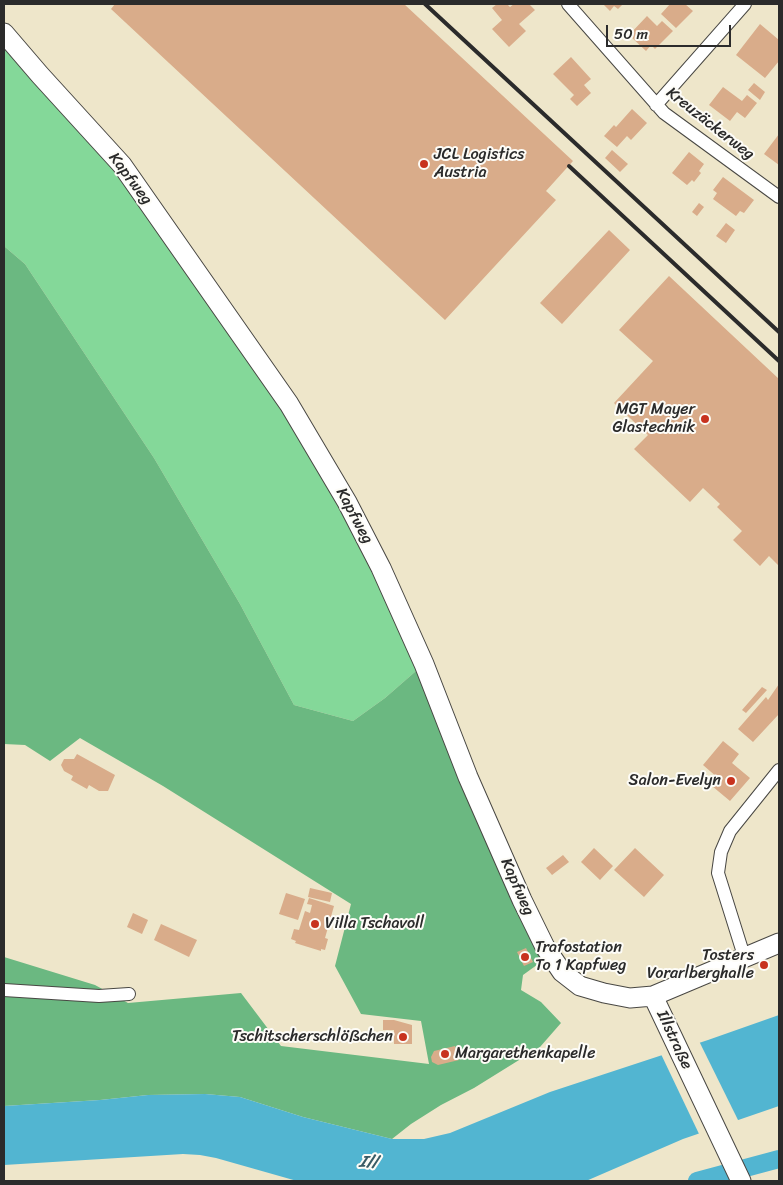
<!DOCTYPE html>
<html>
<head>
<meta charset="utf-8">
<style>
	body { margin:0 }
	#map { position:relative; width:783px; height:1185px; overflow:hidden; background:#eee6ca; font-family:Sriracha,sans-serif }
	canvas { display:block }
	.frame { position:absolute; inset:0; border:5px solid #2b2b2b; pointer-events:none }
	.scale { position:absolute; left:606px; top:25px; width:125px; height:22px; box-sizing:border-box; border:2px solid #2b2b2b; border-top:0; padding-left:6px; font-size:15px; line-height:18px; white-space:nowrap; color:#2b2b2b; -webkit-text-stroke:4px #fdfcf7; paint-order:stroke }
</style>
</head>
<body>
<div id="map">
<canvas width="783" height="1185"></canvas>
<div class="frame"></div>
<div class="scale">50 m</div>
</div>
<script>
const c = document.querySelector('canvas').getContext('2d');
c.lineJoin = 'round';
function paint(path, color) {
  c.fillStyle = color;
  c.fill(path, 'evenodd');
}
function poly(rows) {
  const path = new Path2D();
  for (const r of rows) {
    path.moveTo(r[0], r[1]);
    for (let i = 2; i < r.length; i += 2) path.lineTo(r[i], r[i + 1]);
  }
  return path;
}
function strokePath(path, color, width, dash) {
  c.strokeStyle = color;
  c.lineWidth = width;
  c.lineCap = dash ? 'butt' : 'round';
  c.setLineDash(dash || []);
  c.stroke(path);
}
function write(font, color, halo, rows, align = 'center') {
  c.font = font + ' Sriracha,sans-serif';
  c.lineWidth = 4;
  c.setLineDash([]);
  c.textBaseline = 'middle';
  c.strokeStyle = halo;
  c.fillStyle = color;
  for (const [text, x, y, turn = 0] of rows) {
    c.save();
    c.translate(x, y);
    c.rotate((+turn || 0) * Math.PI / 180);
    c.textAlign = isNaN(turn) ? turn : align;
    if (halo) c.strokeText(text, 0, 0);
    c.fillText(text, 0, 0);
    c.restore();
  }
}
paint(poly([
	[4,33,122,165,289,404,424,664,385,698,353,721,294,705,240,604,154,458,25,264,4,246]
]), '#84d899');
paint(poly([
	[4,246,25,264,154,458,240,604,294,705,353,721,385,698,424,664,545,947,541,962,523,975,521,990,541,1002,561,1023,540,1047,474,1088,441,1105,411,1124,392,1139,303,1117,240,1097,205,1094,148,1095,100,1100,4,1106,4,957,95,985,128,1003,241,993,281,1046,429,1064,421,1021,361,1014,335,966,351,904,163,786,80,738,50,761,25,745,4,744]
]), '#6bb881');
paint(poly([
	[779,1015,779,1106,683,1139,586,1181,297,1181,216,1158,200,1155,183,1154,4,1165,4,1106,100,1100,148,1095,205,1094,240,1097,303,1117,392,1139,424,1139,450,1133,550,1092,708,1040]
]), '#52b5d1');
paint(poly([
	[699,1041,739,1122,700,1136,660,1052]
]), '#eee6ca');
strokePath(poly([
	[697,1181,779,1159]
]), '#52b5d1', 18);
paint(poly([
	[115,4,404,4,573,161,546,191,556,200,445,320,111,9],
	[497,4,507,4,510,7,514,4,529,4,535,10,519,24,526,31,509,47,492,29,502,20,492,8],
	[603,4,623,4,618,9,614,6,610,11],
	[670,4,685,4,693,11,676,28,661,14],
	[647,16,657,26,662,21,673,31,655,49,651,45,646,51,629,35],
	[760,24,779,40,779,61,765,78,736,55],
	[571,57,591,79,584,85,591,93,577,106,570,99,574,95,553,74],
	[754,83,765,92,760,100,748,90],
	[723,87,742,101,747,95,757,103,745,118,737,112,730,121,709,105],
	[632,109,647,123,631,140,627,136,617,147,604,136,614,125,616,127],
	[779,134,779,165,764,154],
	[612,150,628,164,620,172,605,158],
	[689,152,704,164,699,171,701,173,694,182,692,180,687,185,672,173],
	[723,177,754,200,744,213,740,211,736,216,713,199,717,193,713,190],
	[699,203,704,207,697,216,692,212],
	[726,223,735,230,726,243,716,236],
	[609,230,630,250,562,324,540,303],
	[669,276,779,379,779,566,769,556,760,566,733,540,742,531,717,507,720,504,703,488,690,502,634,449,648,435,614,403,653,361,619,330],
	[779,684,779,714,753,742,738,729,766,697,768,700],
	[762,687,767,690,746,713,742,710],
	[723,741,739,754,732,763,750,778,730,801,712,786,718,778,703,765],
	[77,754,115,775,108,791,99,791,89,785,87,789,71,780,73,776,64,771,61,765,64,759,74,759],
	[594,848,613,866,600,880,581,862],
	[635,848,664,875,644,897,614,870],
	[563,855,569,862,552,875,546,868],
	[310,888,332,893,330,902,308,897],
	[286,893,305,899,298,920,279,914],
	[309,898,334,906,325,938,328,939,325,950,321,949,321,951,295,943,296,941,291,939,294,929,299,930,305,911,310,913,312,905,307,904],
	[133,913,148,920,142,934,127,927],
	[161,924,197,940,189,957,154,940],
	[526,948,533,962,524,966,517,952],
	[383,1020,394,1020,412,1025,412,1044,394,1044,394,1030,383,1030],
	[455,1046,459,1060,438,1065,432,1062,431,1057,434,1051]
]), '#d9ac8a');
const street = poly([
	[568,4,664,113,779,197],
	[656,105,745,4],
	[744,956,718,873,721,852,730,831,779,770],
	[4,990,99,996,129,994]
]);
const secondary = poly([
	[4,33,40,75,122,165,289,404,347,502,381,568,424,664,468,777,522,900,545,947,562,972,580,986,604,993,630,998,653,996,779,943],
	[653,996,741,1181]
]);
strokePath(street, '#484743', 14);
strokePath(secondary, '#484743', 21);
strokePath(street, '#fff', 12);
strokePath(secondary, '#fff', 19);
strokePath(poly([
	[425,4,779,332],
	[569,166,779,361]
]), '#2b2b2b', 4);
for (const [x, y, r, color] of [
	[424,164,5,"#c8321e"],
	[705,419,5,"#c8321e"],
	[731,781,5,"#c8321e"],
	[315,924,5,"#c8321e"],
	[525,957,5,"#c8321e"],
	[764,965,5,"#c8321e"],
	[403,1037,5,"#c8321e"],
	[445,1054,5,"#c8321e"]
]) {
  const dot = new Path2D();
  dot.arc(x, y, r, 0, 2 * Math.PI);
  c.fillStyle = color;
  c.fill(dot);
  strokePath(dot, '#fdfcf7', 2);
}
write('16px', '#2b2b2b', '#fdfcf7', [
	["Kreuzäckerweg",710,124,38],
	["Kapfweg",130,179,53],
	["Kapfweg",354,516,62],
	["Kapfweg",517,887,66],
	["Illstraße",674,1040,65]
]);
write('16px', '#2b2b2b', '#fdfcf7', [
	["JCL Logistics",434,155],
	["Austria",434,173],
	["MGT Mayer",695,410,"right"],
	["Glastechnik",695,428,"right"],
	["Salon-Evelyn",721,781,"right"],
	["Villa Tschavoll",325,924],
	["Trafostation",535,948],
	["To 1 Kapfweg",535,966],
	["Tosters",754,956,"right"],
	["Vorarlberghalle",754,974,"right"],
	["Tschitscherschlößchen",393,1037,"right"],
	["Margarethenkapelle",455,1054]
], 'left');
write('italic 18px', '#395b65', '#fdfcf7', [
	["Ill",368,1163,7]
]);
</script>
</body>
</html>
